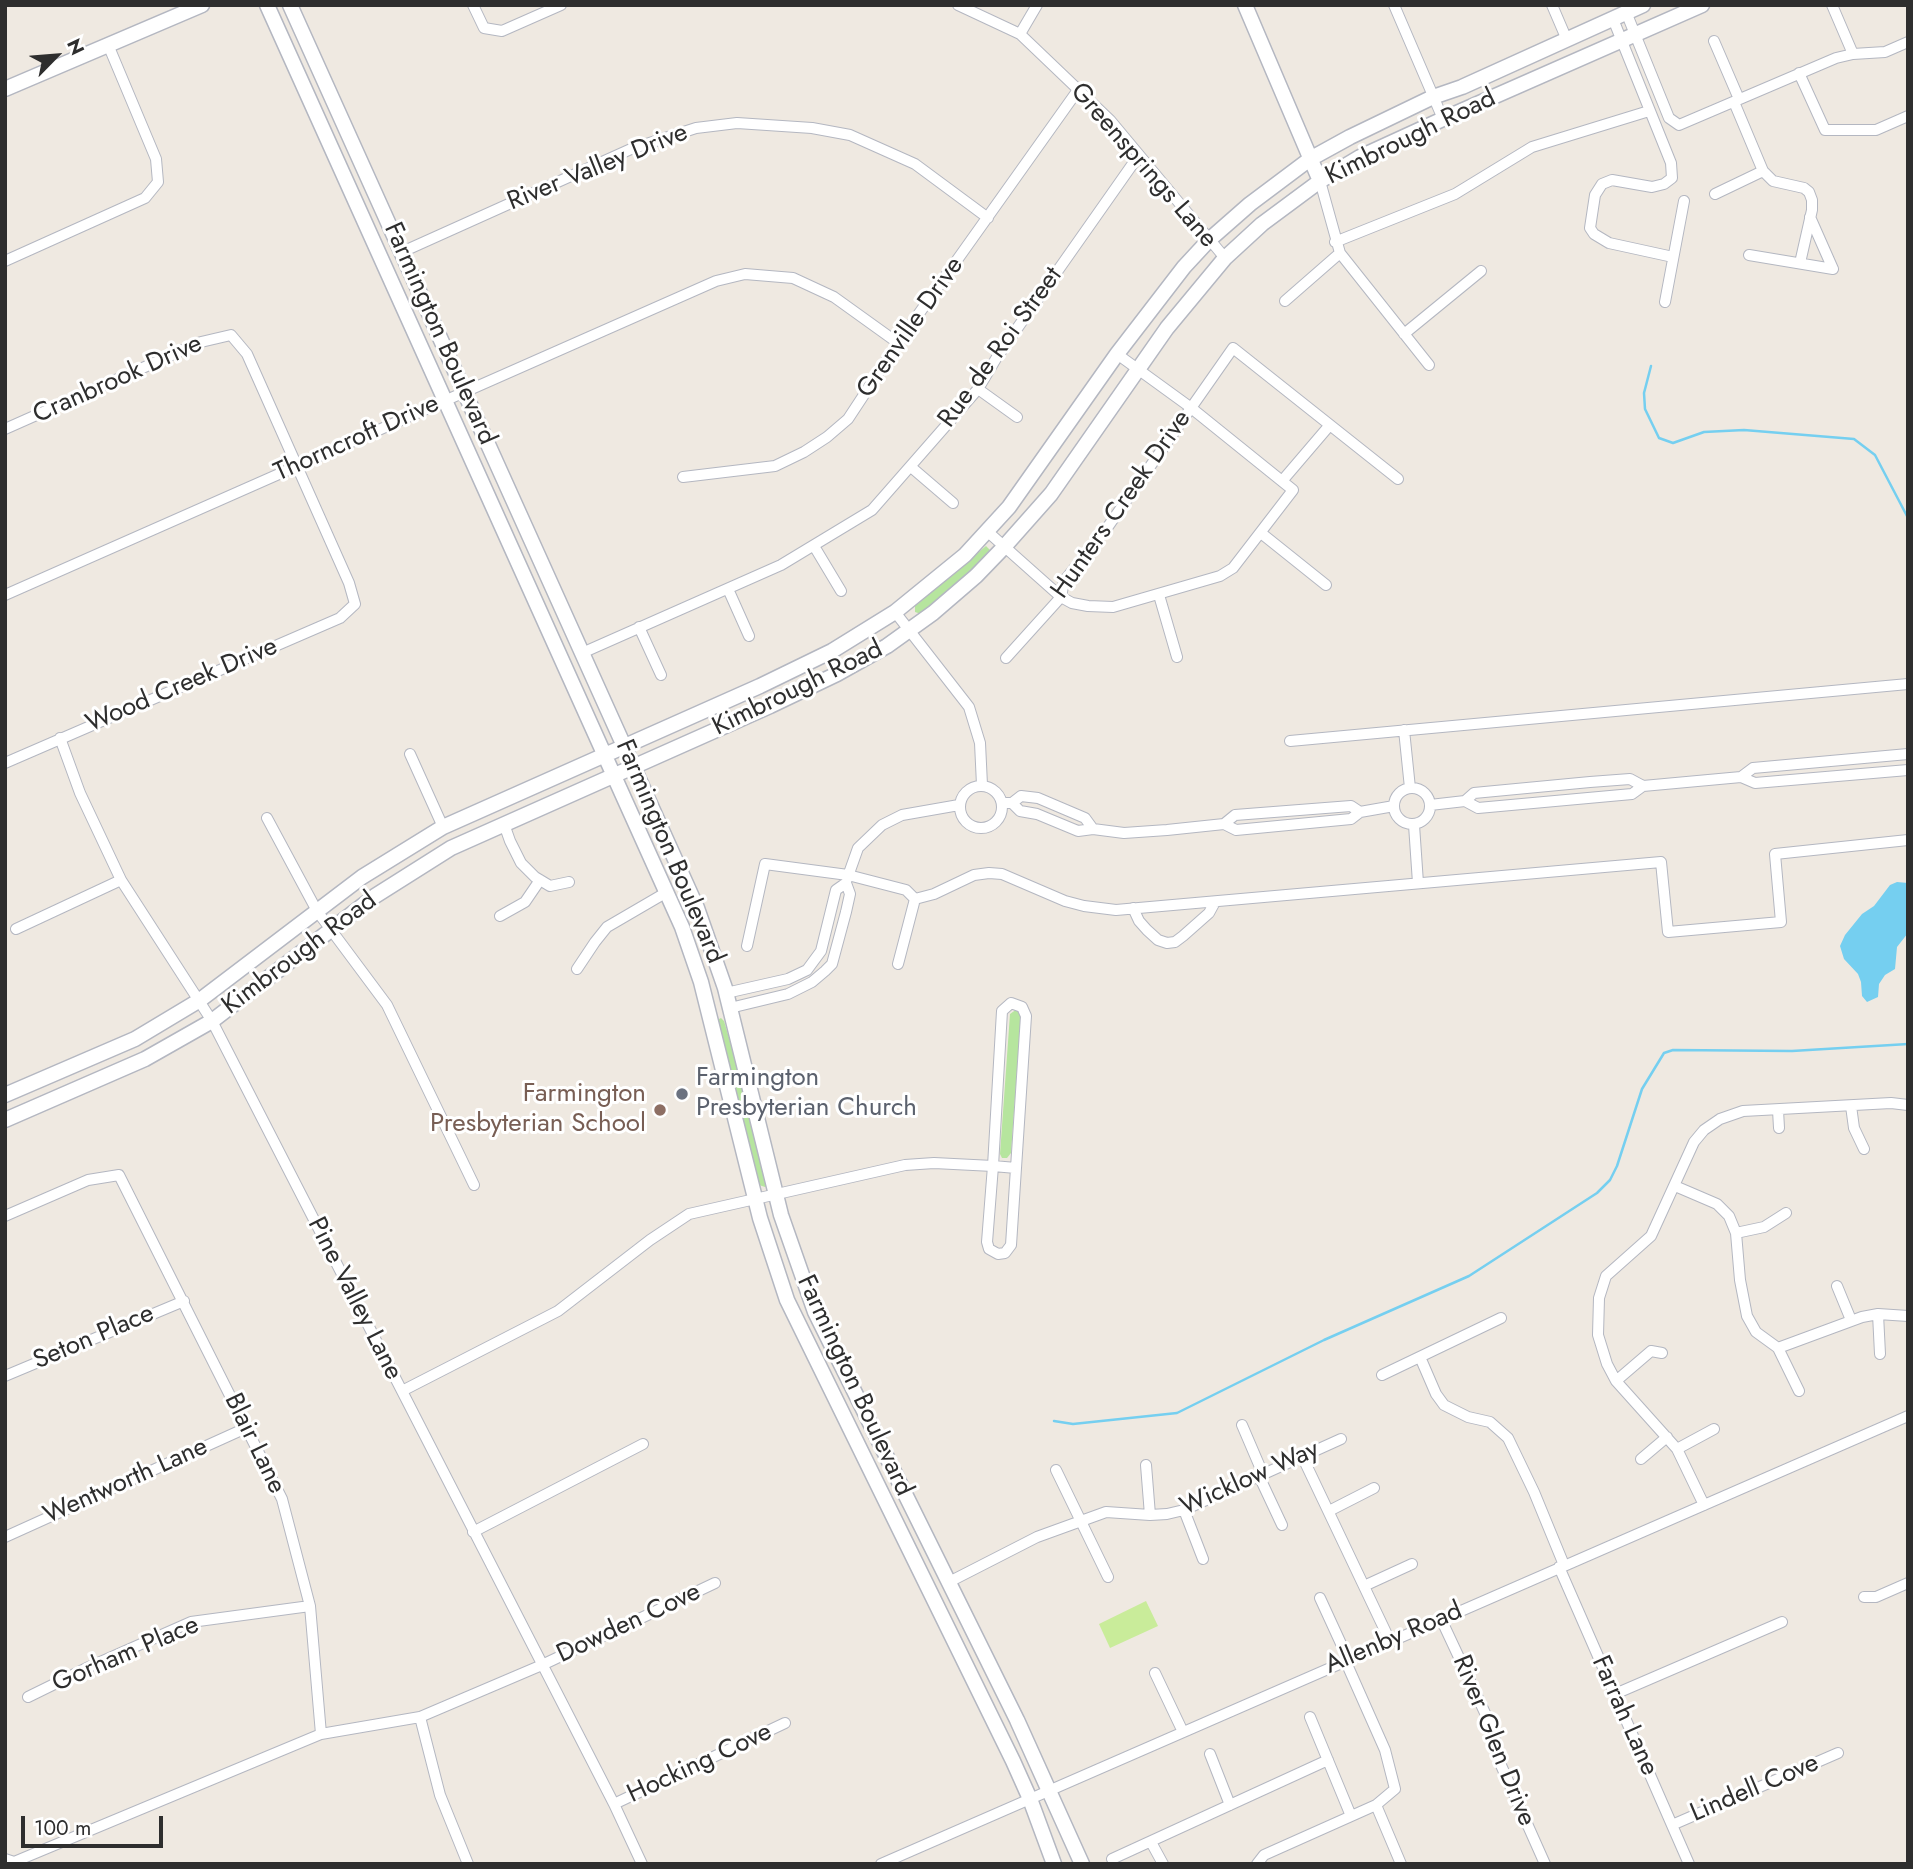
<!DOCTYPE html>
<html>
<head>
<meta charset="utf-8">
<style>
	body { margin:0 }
	#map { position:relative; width:1913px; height:1869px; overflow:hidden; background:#efe9e1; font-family:Jost,sans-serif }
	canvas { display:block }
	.frame { position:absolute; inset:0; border:7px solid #2e2e2e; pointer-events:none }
	.north { position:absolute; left:21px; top:21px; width:70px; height:70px; -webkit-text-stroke:5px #fff; paint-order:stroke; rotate:65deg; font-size:19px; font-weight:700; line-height:28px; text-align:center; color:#2e2e2e }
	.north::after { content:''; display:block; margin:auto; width:24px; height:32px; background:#2e2e2e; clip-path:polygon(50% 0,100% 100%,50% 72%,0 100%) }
	.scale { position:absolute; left:21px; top:1816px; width:142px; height:32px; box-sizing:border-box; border:4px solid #2e2e2e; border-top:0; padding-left:9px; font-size:21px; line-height:24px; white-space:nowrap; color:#2e2e2e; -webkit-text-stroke:5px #fff; paint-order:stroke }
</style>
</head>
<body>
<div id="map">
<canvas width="1913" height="1869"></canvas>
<div class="frame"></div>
<div class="north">N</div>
<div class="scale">100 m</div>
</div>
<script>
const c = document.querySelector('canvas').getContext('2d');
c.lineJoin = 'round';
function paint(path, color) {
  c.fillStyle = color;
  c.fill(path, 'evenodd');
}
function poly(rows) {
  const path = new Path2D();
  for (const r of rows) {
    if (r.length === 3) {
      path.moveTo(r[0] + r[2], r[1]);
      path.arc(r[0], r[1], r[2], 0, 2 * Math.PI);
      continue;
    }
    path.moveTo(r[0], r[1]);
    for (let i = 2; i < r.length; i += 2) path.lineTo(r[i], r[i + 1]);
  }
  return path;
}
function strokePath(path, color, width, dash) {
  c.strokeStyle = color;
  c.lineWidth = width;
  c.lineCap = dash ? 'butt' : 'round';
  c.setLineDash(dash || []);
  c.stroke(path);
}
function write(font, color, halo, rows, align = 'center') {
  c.font = font + ' Jost,sans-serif';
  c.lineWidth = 6;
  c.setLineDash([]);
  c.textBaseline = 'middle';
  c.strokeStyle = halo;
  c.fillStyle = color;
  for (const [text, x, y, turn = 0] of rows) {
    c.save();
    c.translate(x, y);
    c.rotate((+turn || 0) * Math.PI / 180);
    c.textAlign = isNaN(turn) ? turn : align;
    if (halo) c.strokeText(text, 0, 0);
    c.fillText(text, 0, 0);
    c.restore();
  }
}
paint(poly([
	[986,546,991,551,969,574,921,614,915,612,915,606],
	[1017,1009,1021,1015,1011,1153,1007,1158,1002,1158,1000,1154,1010,1014],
	[721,1018,724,1021,748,1101,768,1185,765,1187,759,1185,717,1020]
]), '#b6e59e');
paint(poly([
	[1146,1601,1158,1626,1110,1648,1099,1624]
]), '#c9ec9a');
paint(poly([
	[1897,882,1908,883,1908,933,1897,947,1895,969,1885,975,1879,984,1878,997,1867,1002,1862,996,1861,982,1858,974,1844,959,1840,946,1845,935,1862,914,1874,906,1890,885]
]), '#75cff0');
strokePath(poly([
	[1651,366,1644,393,1645,409,1659,438,1673,443,1704,432,1744,430,1854,439,1875,455,1908,518],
	[1054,1421,1073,1424,1177,1413,1324,1340,1469,1276,1597,1193,1610,1180,1617,1166,1642,1089,1664,1053,1673,1050,1792,1051,1908,1044]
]), '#75cff0', 2.5);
const street = poly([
	[473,5,484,28,502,31,561,5],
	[958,5,1020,34,1110,120,1225,258],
	[1394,5,1443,119],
	[1552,5,1567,40],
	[1832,5,1853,54],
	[1626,12,1669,118,1679,125,1836,58,1853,54,1885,52,1908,42],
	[1613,19,1671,163,1672,178,1664,184,1652,187,1612,180,1602,184,1595,195,1590,228,1594,234,1609,243,1673,257],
	[1020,34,1037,5],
	[1714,41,1739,99],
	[1799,73,1825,130,1876,130,1908,116],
	[1734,102,1763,171,1773,181,1804,188,1809,192,1812,200,1812,210,1800,263],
	[1320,181,1340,253,1429,365],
	[1715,194,1763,171],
	[1810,217,1833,269],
	[1335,242,1455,194,1532,147,1649,111],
	[402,252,631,149,696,128,737,123,812,128,850,135,915,164,988,218],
	[1749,255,1833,269],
	[5,261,145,198,158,182,156,159,109,47],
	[1285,301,1340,253],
	[1665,302,1684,201],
	[1404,334,1481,271],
	[978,389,1017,417],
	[5,429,201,342,231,335,247,354,349,583,355,604,340,618,5,763],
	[911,467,953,503],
	[683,477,775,466,804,452,827,437,848,419,898,343,1078,90],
	[1282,481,1329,426],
	[988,532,1061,597,1072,603,1088,606,1113,607,1220,576,1233,568,1293,490,1190,407,1117,354],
	[1261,533,1326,585],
	[814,546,841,591],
	[728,589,749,636],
	[5,595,716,281,745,274,793,278,834,297,898,343],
	[1159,595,1177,657],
	[895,612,969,707,980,743,982,785],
	[639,627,661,675],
	[582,653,781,565,872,510,978,389,997,357,1139,155],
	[1006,658,1061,597,1064,581,1107,528,1233,348,1398,479],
	[1404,730,1410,788],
	[60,738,80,793,121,880,212,1021,614,1804,642,1864],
	[1290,741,1908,684],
	[410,754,443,827],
	[1741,777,1753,768,1908,754],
	[981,807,21],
	[1643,786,1741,777,1755,783,1908,770],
	[1412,806,18],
	[1002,803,1012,803,1021,796,1038,798,1085,818,1093,829,1078,831,1037,814,1020,811,1012,803],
	[1430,805,1465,801,1478,808,1632,794,1643,786,1630,779,1590,782,1474,793,1465,801],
	[1360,812,1394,806],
	[267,818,317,911,387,1005,474,1185],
	[504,824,510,841,521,863,535,877,550,886,569,882],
	[1414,825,1418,883],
	[1093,829,1124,833,1167,830,1224,824,1235,815,1351,806,1360,812,1351,819,1236,830,1224,824],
	[847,879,858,848,882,825,902,815,959,805],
	[915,899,934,894,974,875,989,873,1002,874,1065,901,1084,906,1116,910,1661,862,1668,932,1781,922,1775,854,1908,840],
	[1133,908,1139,921,1147,930,1158,940,1167,943,1175,942,1183,936,1209,913,1215,902],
	[500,916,525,902,540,880],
	[16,929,121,880],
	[747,946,765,864,848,875,906,890,915,899],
	[898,964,915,899],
	[577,969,595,942,607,927,667,892],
	[726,993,788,979,807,970,821,951,836,890,846,883,850,894,846,912,832,964,825,971,812,982,788,994,730,1008],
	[1851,1106,1854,1128,1864,1149],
	[1778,1110,1779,1128],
	[1675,1186,1717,1204,1729,1216,1736,1233,1740,1280,1747,1316,1756,1332,1778,1348,1862,1317,1878,1314,1908,1316],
	[5,1216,88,1180,119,1175,282,1499,310,1606,321,1734],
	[1736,1233,1764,1227,1786,1213],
	[1837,1286,1851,1320],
	[1878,1314,1880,1354],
	[1778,1348,1799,1391],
	[1420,1357,1436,1394,1444,1405,1468,1417,1490,1422,1508,1438,1534,1492,1564,1565],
	[1382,1375,1501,1318],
	[5,1376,184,1301],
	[1616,1381,1651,1351,1662,1353],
	[402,1391,558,1311,650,1240,689,1214,905,1165,934,1163,993,1166,1002,1011,1011,1003,1022,1007,1026,1016,1016,1168,1011,1245,1005,1253,998,1254,989,1249,987,1242,993,1166,1016,1168],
	[1242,1425,1263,1474],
	[1677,1449,1714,1429],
	[1302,1456,1390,1641],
	[1641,1459,1667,1437],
	[1146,1465,1150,1515],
	[1056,1470,1108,1577],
	[1259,1476,1282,1525],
	[1704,1505,1677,1449,1616,1381,1607,1364,1598,1335,1599,1298,1606,1276,1651,1236,1694,1142,1704,1130,1720,1119,1743,1111,1891,1103,1908,1105],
	[1184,1510,1203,1559],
	[1329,1511,1374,1488],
	[473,1532,643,1444],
	[5,1537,246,1428],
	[1559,1567,1689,1864],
	[949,1582,1037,1537,1106,1512,1150,1515,1167,1514,1184,1510,1341,1439],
	[1364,1586,1412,1564],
	[1864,1597,1876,1597,1908,1583],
	[1320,1598,1348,1659],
	[1441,1619,1492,1728,1500,1763,1545,1864],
	[1155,1673,1183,1732],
	[1615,1694,1782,1622],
	[28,1697,89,1667,191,1622,310,1606],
	[420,1717,440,1795,468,1864],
	[1310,1717,1351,1816],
	[1210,1754,1230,1805],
	[614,1804,785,1723],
	[1376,1805,1401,1864],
	[1672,1825,1838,1753],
	[1151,1842,1163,1864],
	[5,1859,14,1862,321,1734,420,1717,542,1665,715,1583],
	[1112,1859,1328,1760],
	[881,1864,1908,1416],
	[1257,1864,1264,1855,1376,1805,1395,1789,1385,1750,1345,1660]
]);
const secondary = poly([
	[267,5,682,927,701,982,760,1218,787,1300,1013,1761,1030,1799,1054,1864],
	[290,5,697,908,725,988,781,1215,815,1312,1017,1720,1082,1864],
	[1245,5,1320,181],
	[5,89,202,5],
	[5,1095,135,1039,200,1000,362,877,443,827,760,686,832,651,895,612,965,555,1009,507,1117,354,1184,267,1209,240,1250,204,1310,159,1350,137,1433,97,1462,87,1643,5],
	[5,1120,145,1059,212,1021,375,896,451,848,770,706,837,674,887,646,933,613,976,576,1004,547,1051,494,1167,328,1225,258,1262,224,1320,181,1360,157,1443,119,1702,5]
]);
strokePath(street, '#b4b7c1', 12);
strokePath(secondary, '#b4b7c1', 17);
strokePath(street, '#fff', 10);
strokePath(secondary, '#fff', 14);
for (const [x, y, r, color] of [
	[682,1094,7,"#6b7280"],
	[660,1110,7,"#8d6e63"]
]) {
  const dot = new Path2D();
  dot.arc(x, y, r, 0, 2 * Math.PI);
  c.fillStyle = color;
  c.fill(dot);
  strokePath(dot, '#fff', 2.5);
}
write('26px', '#2e2e2e', '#fff', [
	["Kimbrough Road",1411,138,-26],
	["Greensprings Lane",1143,166,49],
	["River Valley Drive",598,168,-22],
	["Grenville Drive",911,328,-55],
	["Farmington Boulevard",439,334,66],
	["Rue de Roi Street",1001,348,-54],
	["Cranbrook Drive",118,380,-24],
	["Thorncroft Drive",357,439,-24],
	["Hunters Creek Drive",1122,505,-55],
	["Wood Creek Drive",182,686,-23],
	["Kimbrough Road",798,689,-26],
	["Farmington Boulevard",669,852,67],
	["Kimbrough Road",300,954,-37],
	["Pine Valley Lane",354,1299,63],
	["Seton Place",94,1338,-23],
	["Farmington Boulevard",854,1386,65],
	["Blair Lane",254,1444,64],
	["Wicklow Way",1250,1479,-24],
	["Wentworth Lane",126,1482,-24],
	["Dowden Cove",629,1624,-25],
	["Allenby Road",1394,1639,-23],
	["Gorham Place",126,1655,-23],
	["Farrah Lane",1624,1716,66],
	["River Glen Drive",1493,1741,68],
	["Hocking Cove",700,1764,-25],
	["Lindell Cove",1755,1789,-23]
]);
write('26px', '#5b616d', '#fff', [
	["Farmington",696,1079],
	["Presbyterian Church",696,1109]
], 'left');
write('26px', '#785e54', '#fff', [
	["Farmington",646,1095],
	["Presbyterian School",646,1125]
], 'right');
</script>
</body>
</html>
